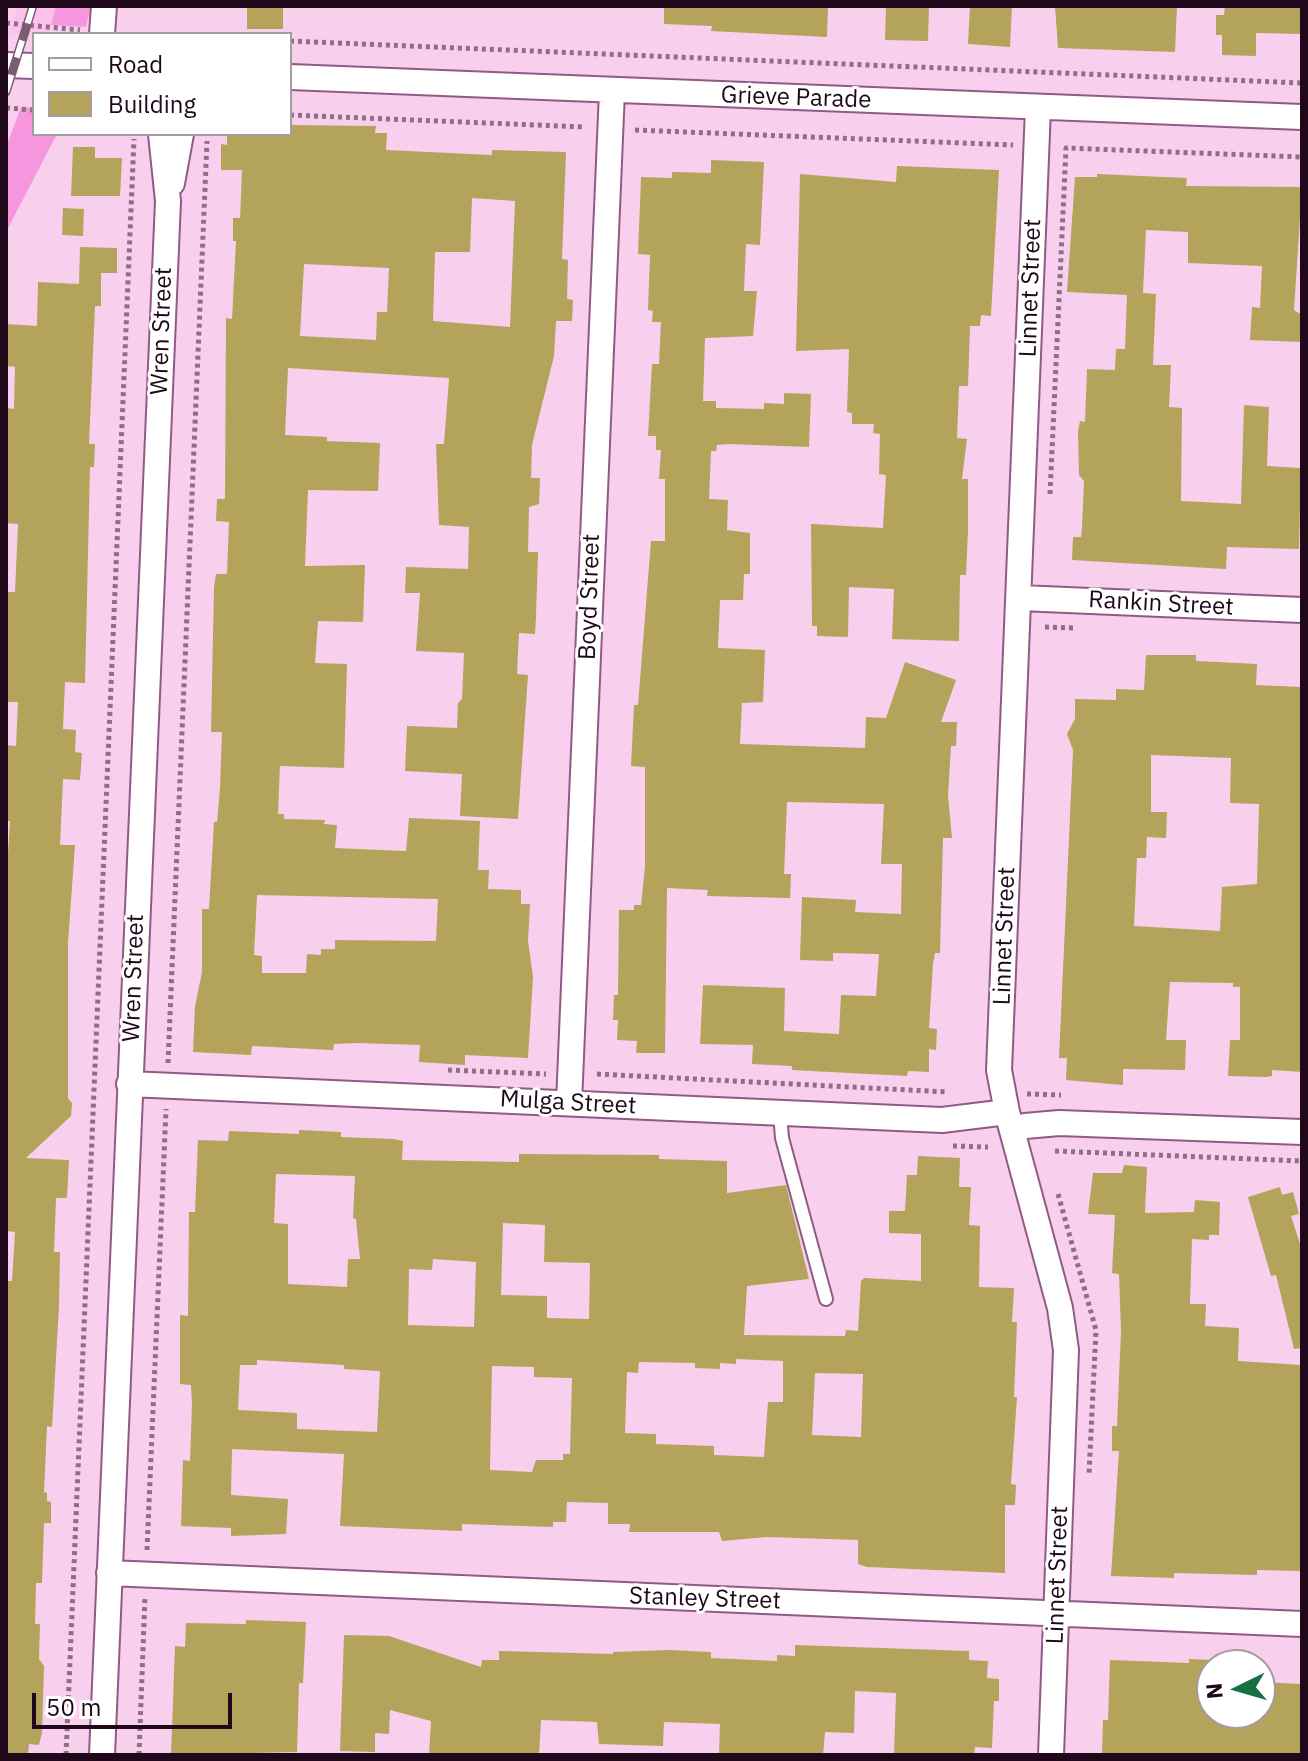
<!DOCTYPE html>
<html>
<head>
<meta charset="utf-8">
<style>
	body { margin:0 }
	#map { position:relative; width:1308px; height:1761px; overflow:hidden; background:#f8d0ed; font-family:"IBM Plex Sans",sans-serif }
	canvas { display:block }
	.frame { position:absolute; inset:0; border:8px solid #1e0819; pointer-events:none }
	.legend { position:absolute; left:32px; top:32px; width:260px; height:104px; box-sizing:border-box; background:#fff; border:2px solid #a59ca3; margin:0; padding:10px 14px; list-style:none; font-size:24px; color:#1e0819 }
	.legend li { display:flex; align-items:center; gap:16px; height:40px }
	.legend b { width:40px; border:2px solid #a59ca3 }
	.north { position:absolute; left:1196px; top:1649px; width:80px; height:80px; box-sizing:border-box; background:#fff; border:2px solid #a59ca3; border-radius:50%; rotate:265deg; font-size:22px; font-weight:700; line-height:32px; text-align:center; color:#1e0819 }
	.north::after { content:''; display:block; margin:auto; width:28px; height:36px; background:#167044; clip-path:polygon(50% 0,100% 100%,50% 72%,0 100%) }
	.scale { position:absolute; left:32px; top:1693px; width:200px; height:36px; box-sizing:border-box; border:4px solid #1e0819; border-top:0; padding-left:10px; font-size:24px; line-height:28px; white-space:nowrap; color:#1e0819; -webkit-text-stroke:6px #fff; paint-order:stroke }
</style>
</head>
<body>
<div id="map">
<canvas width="1308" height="1761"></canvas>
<div class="frame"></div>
<ul class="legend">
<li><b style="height:10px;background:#fff"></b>Road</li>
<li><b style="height:22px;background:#b4a35a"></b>Building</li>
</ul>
<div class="north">N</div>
<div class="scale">50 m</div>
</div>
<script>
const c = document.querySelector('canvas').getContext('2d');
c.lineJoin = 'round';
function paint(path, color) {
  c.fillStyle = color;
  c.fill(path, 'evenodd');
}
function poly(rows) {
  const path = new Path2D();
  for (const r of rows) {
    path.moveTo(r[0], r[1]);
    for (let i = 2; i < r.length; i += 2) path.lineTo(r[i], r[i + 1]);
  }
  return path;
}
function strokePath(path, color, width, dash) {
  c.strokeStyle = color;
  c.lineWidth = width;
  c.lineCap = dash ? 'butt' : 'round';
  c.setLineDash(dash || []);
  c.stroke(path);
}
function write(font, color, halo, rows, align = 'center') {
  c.font = font + ' "IBM Plex Sans",sans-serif';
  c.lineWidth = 6;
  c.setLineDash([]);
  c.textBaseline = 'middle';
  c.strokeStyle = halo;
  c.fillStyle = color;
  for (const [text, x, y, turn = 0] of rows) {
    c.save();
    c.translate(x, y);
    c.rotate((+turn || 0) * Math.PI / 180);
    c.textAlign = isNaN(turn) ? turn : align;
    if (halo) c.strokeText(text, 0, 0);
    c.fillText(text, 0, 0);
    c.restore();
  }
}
paint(poly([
	[18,6,56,6,49,34,8,35]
]), '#fcc2ec');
paint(poly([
	[56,6,91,6,86,27,51,25],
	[21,107,34,108,34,134,57,134,6,232,6,147]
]), '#f696df');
paint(poly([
	[247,6,283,6,283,29,247,29],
	[664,6,828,6,827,37,711,31,712,26,664,24],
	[886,6,929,6,928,41,885,40],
	[970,6,1012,6,1010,47,968,44],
	[1055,6,1177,6,1175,52,1058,48],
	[1225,6,1302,6,1302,34,1256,33,1256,56,1222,55,1222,35,1216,35,1216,15,1224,15],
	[290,125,376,126,375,133,387,133,386,150,492,155,492,150,566,152,562,259,568,260,567,299,573,300,572,321,556,321,554,356,532,445,531,478,540,478,539,504,529,507,528,552,538,552,536,616,535,634,519,633,517,674,528,675,518,819,460,816,462,774,405,771,407,726,457,728,458,703,462,699,464,653,416,651,420,593,405,593,406,567,468,569,469,527,439,525,436,444,444,444,449,378,288,368,285,435,327,437,327,441,380,443,378,491,308,490,305,566,365,565,363,622,318,621,315,663,347,664,344,768,280,766,278,814,284,814,284,819,325,820,324,824,337,825,335,848,406,851,409,818,480,821,478,870,489,870,488,889,521,890,521,904,530,904,528,941,533,977,528,1058,465,1055,465,1065,419,1062,420,1045,357,1043,334,1044,333,1050,252,1046,251,1055,193,1052,195,1006,202,972,202,909,209,909,214,822,217,822,220,788,222,732,211,732,214,587,216,574,227,574,229,522,216,521,217,499,225,499,226,318,232,319,236,241,233,241,233,218,240,218,242,170,221,170,221,144,227,145,227,134,290,134],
	[472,198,515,201,510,327,433,321,435,252,470,252],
	[304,264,389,268,387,312,377,312,376,340,300,336],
	[257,895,438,899,436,941,335,940,335,949,321,949,321,955,307,954,306,973,262,973,262,956,254,955],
	[73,147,95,147,95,158,122,158,120,196,71,196],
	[711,160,764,162,760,245,746,244,744,291,757,291,753,336,705,338,703,401,716,401,716,408,764,409,764,403,784,404,784,393,811,394,809,447,729,444,717,445,716,451,711,451,709,499,728,500,727,530,750,533,750,574,744,574,743,600,720,600,718,648,765,650,763,702,742,703,740,744,865,748,866,717,886,718,905,662,956,680,941,722,957,722,956,746,951,746,948,796,952,838,943,838,940,953,935,953,933,964,929,1028,937,1029,936,1050,929,1049,929,1072,908,1071,907,1076,792,1070,792,1066,752,1064,753,1045,700,1044,703,985,785,988,784,1031,839,1034,841,995,876,996,879,954,833,953,833,961,800,960,802,897,856,900,855,912,901,914,902,864,881,864,884,804,787,802,784,874,791,874,790,898,707,896,708,890,667,888,665,1053,636,1053,637,1041,617,1040,618,1020,613,1020,614,995,618,995,619,910,634,910,634,905,641,905,645,867,645,767,631,766,634,705,638,705,651,541,665,541,665,479,659,479,661,450,656,450,656,436,648,436,652,364,659,364,661,322,652,322,653,311,648,310,650,255,638,254,641,177,672,178,672,172,711,173],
	[897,166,999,170,991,316,981,315,980,326,970,326,968,386,959,386,957,438,967,439,962,479,968,479,968,531,966,575,960,575,959,641,892,639,894,589,849,587,848,637,817,636,817,626,812,626,811,524,883,528,886,475,879,474,880,434,873,433,874,424,852,424,852,413,847,412,849,349,796,351,800,174,896,182],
	[1097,174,1187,178,1186,186,1302,187,1294,310,1302,315,1302,342,1250,340,1252,307,1260,308,1262,266,1188,263,1188,232,1146,230,1143,293,1156,294,1153,365,1171,365,1169,407,1182,408,1181,501,1241,504,1244,405,1269,407,1267,466,1301,468,1299,549,1227,547,1226,569,1072,560,1073,537,1081,537,1082,528,1084,481,1079,475,1078,432,1080,421,1085,422,1087,369,1115,370,1116,349,1125,349,1127,295,1067,292,1075,177,1097,177],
	[63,208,84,209,83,236,62,235],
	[80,247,117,248,117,273,101,273,101,306,95,306,89,444,95,444,94,467,90,467,85,683,65,682,63,729,76,730,75,752,82,753,80,780,63,779,60,845,75,845,68,943,68,1098,72,1103,71,1116,26,1158,69,1160,67,1198,56,1198,54,1252,60,1252,59,1306,52,1427,47,1426,44,1492,47,1493,47,1501,51,1502,51,1523,44,1523,42,1583,36,1583,35,1624,40,1624,39,1659,44,1666,42,1733,39,1745,29,1744,28,1755,6,1755,6,1281,12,1281,15,1232,6,1231,6,886,10,821,6,821,6,745,16,746,18,702,6,702,6,592,15,592,18,524,6,523,8,408,14,409,15,367,6,366,6,324,37,326,38,282,79,284],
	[1146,655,1196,655,1196,661,1257,664,1256,685,1302,687,1302,1072,1272,1070,1272,1076,1266,1077,1228,1076,1230,1040,1240,1040,1240,987,1233,987,1233,983,1170,982,1166,1040,1186,1040,1185,1070,1123,1069,1123,1085,1066,1080,1067,1058,1059,1058,1073,750,1067,734,1075,719,1075,699,1116,700,1116,689,1144,690],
	[1151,755,1231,758,1230,803,1259,804,1257,884,1222,887,1220,931,1134,926,1137,858,1146,858,1147,837,1166,838,1167,812,1151,812],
	[299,1130,341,1132,341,1137,394,1139,403,1141,402,1160,519,1162,519,1154,659,1155,659,1159,727,1161,727,1193,786,1185,809,1279,747,1286,744,1335,845,1336,846,1330,858,1331,861,1281,864,1278,921,1281,921,1234,889,1233,889,1211,905,1211,907,1175,917,1175,918,1156,960,1158,959,1187,971,1187,969,1225,980,1226,979,1287,1014,1288,1012,1322,1017,1322,1014,1397,1017,1397,1011,1484,1016,1485,1015,1505,1005,1505,1005,1573,867,1567,858,1564,858,1540,767,1537,722,1541,719,1532,629,1532,630,1524,608,1524,608,1503,567,1502,566,1522,553,1522,553,1527,462,1524,462,1531,340,1526,344,1454,232,1449,231,1495,288,1499,286,1534,231,1536,231,1528,181,1526,183,1460,190,1461,192,1405,191,1385,180,1384,180,1315,188,1316,189,1212,195,1212,198,1140,228,1141,229,1131,299,1134],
	[276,1174,355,1176,353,1218,356,1219,360,1259,348,1259,347,1287,288,1284,288,1224,274,1223],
	[503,1223,545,1225,544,1262,590,1263,589,1319,547,1318,547,1296,501,1295],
	[433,1259,476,1262,474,1327,408,1325,409,1269,432,1270],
	[736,1359,783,1361,783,1402,768,1402,764,1457,714,1455,714,1446,656,1444,656,1434,625,1433,627,1372,638,1373,639,1362,695,1363,695,1368,720,1369,720,1363,736,1364],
	[257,1360,344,1365,344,1369,380,1371,377,1432,297,1429,297,1413,238,1410,240,1365,257,1365],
	[492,1366,534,1367,534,1377,572,1378,570,1454,563,1454,563,1460,536,1460,532,1472,490,1470],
	[815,1373,863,1374,861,1437,812,1435],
	[1124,1165,1147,1167,1145,1213,1194,1212,1195,1200,1220,1202,1219,1235,1209,1235,1209,1240,1192,1239,1190,1304,1206,1304,1205,1326,1239,1328,1238,1361,1302,1365,1302,1571,1257,1570,1257,1575,1174,1573,1174,1578,1111,1576,1119,1451,1112,1451,1112,1426,1117,1426,1121,1330,1119,1274,1112,1273,1115,1215,1088,1214,1093,1173,1122,1173],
	[1280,1187,1282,1195,1293,1192,1299,1214,1291,1216,1302,1250,1302,1348,1294,1349,1276,1275,1271,1276,1248,1197],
	[246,1620,306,1622,303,1683,299,1683,297,1752,171,1755,175,1646,185,1647,186,1623,246,1624],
	[344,1635,389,1636,481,1667,482,1660,499,1660,499,1651,613,1654,613,1652,669,1650,711,1652,711,1658,777,1661,777,1655,795,1656,795,1645,969,1651,969,1660,988,1661,987,1678,999,1679,999,1701,994,1701,992,1748,975,1747,974,1755,894,1755,896,1693,855,1691,854,1733,825,1732,823,1755,719,1755,720,1724,664,1722,663,1746,599,1744,597,1722,541,1720,539,1755,429,1755,431,1721,390,1710,389,1734,375,1733,375,1752,340,1751],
	[1189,1659,1212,1660,1212,1713,1260,1715,1260,1682,1302,1684,1302,1755,1102,1755,1103,1720,1108,1720,1110,1660,1189,1663]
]), '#b4a35a');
const lane = poly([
	[780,1113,782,1138,826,1299]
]);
const street = poly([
	[102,34,104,6],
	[6,65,34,66],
	[290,77,1302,117],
	[1038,108,999,1070,1007,1112,1060,1308,1066,1350,1051,1755],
	[172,183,181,134],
	[1020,598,1302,610],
	[129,1084,942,1120,1007,1112],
	[569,1103,612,91],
	[1012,1131,1025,1126,1059,1123,1302,1132],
	[109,1573,1302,1624],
	[102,1755,168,201,161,134]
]);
strokePath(lane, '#925984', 16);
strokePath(street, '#925984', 28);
strokePath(poly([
	[6,23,80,30],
	[290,41,1302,83],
	[6,108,34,110],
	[290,115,585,127],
	[635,130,1013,145],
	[1050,494,1066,148,1302,157],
	[1045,627,1076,628],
	[168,1063,207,141],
	[448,1070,546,1074],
	[597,1074,948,1092],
	[1027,1094,1061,1095],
	[953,1146,988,1147],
	[1055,1151,1302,1161],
	[1058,1194,1096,1330,1089,1474],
	[147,1550,166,1109],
	[66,1755,134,139],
	[139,1755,145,1596]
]), '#8e6f86', 5, [4, 4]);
strokePath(lane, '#fff', 12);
strokePath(street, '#fff', 24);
const rail = poly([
	[6,92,33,6]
]);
strokePath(rail, '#7a5d73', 9);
strokePath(rail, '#fff', 6, [18]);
write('24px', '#1e0819', '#fff', [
	["Grieve Parade",796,98,2],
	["Linnet Street",1031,288,-88],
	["Wren Street",162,331,-88],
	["Boyd Street",590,597,-88],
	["Rankin Street",1161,604,3],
	["Linnet Street",1005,936,-88],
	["Wren Street",134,978,-88],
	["Mulga Street",568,1103,3],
	["Linnet Street",1058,1575,-88],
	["Stanley Street",705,1599,2]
]);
</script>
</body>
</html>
